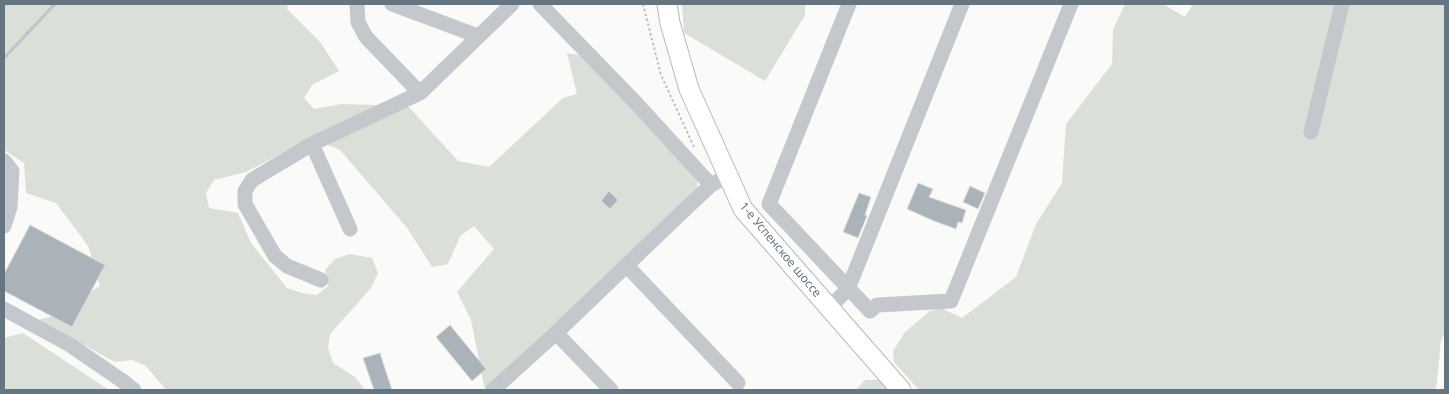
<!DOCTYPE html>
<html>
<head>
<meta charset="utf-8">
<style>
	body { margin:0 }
	#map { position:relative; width:1449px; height:394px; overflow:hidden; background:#fafaf8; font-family:"Noto Sans",sans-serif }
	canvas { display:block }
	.frame { position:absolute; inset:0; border:5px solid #657683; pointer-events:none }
</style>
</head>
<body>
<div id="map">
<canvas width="1449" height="394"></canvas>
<div class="frame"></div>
</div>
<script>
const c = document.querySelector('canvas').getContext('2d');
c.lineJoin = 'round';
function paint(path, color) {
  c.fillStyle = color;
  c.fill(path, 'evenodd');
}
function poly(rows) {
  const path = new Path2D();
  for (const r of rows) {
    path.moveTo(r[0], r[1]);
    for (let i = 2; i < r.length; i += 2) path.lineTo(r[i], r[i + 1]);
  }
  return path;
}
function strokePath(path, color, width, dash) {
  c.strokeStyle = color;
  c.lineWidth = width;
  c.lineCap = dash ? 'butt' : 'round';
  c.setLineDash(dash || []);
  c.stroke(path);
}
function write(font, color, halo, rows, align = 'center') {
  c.font = font + ' "Noto Sans",sans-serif';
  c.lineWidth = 5;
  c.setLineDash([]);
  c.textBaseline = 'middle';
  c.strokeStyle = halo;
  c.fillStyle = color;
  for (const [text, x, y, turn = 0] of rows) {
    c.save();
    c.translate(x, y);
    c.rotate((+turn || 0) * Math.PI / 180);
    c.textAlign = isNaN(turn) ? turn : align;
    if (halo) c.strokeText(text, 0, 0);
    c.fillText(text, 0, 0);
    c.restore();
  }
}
paint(poly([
	[4,4,288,4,287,9,320,42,339,71,312,85,304,98,314,109,342,104,408,106,458,161,489,167,563,98,577,94,567,53,584,56,698,172,697,194,489,390,485,390,471,320,457,292,494,249,474,226,460,236,448,264,432,267,408,229,340,150,311,138,246,172,214,180,206,193,209,208,238,213,251,243,287,288,302,293,317,295,328,286,325,270,335,259,350,254,372,258,378,273,371,288,330,334,328,348,333,363,355,377,365,390,166,390,146,366,132,360,115,362,38,320,53,316,66,324,79,315,73,302,100,286,89,248,80,235,56,203,26,193,24,163,4,150],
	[682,4,805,4,805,15,765,81,684,33],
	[1125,4,1163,4,1185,17,1193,4,1445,4,1445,333,1441,340,1437,382,1435,390,919,390,894,362,893,351,905,332,930,311,941,308,962,318,1016,277,1036,224,1062,183,1066,124,1112,64,1113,30],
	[23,333,109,390,4,390,4,338],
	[865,380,880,380,890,390,856,390]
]), '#dadfd7');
strokePath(poly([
	[4,58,55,4]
]), '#bbc7cb', 3);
const building = poly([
	[918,183,933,189,929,197,966,210,962,223,958,222,956,229,934,221,907,209,918,183],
	[970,186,985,193,978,209,963,202,970,186],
	[609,191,618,200,610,209,601,201,609,191],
	[859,193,871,197,865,215,867,216,858,238,843,232,859,193],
	[30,225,105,265,72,327,4,291,4,274,30,225],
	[450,325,486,369,472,381,436,337,450,325],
	[380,353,392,390,374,390,363,358,380,353]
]);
paint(building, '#aab3b9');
strokePath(building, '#dcdcda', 1);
const major = poly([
	[667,4,670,23,689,89,743,209,901,390]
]);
strokePath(major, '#b5babe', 21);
strokePath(poly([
	[643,4,661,75,694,147]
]), '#bbbfc2', 2, [2.5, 2.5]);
strokePath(poly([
	[357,4,358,22,366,37,420,93],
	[392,4,478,36],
	[540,4,636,103,711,185,720,180],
	[849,4,769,204,870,311,877,305,951,301,1071,4],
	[1311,132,1342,4],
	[312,144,350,229],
	[4,161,12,171,10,207,4,226],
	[627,266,738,383],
	[321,280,287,266,275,256,245,204,245,191,252,180,312,144,420,93,512,4],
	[829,308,848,289,962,4],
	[4,309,70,345,124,382,134,390],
	[556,333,611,390],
	[493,390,556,333,679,215,711,185]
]), '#c3c8cc', 15);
strokePath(major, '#fff', 19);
write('12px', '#657683', '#fff', [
	["1-е Успенское шоссе",780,250,50]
]);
</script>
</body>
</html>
